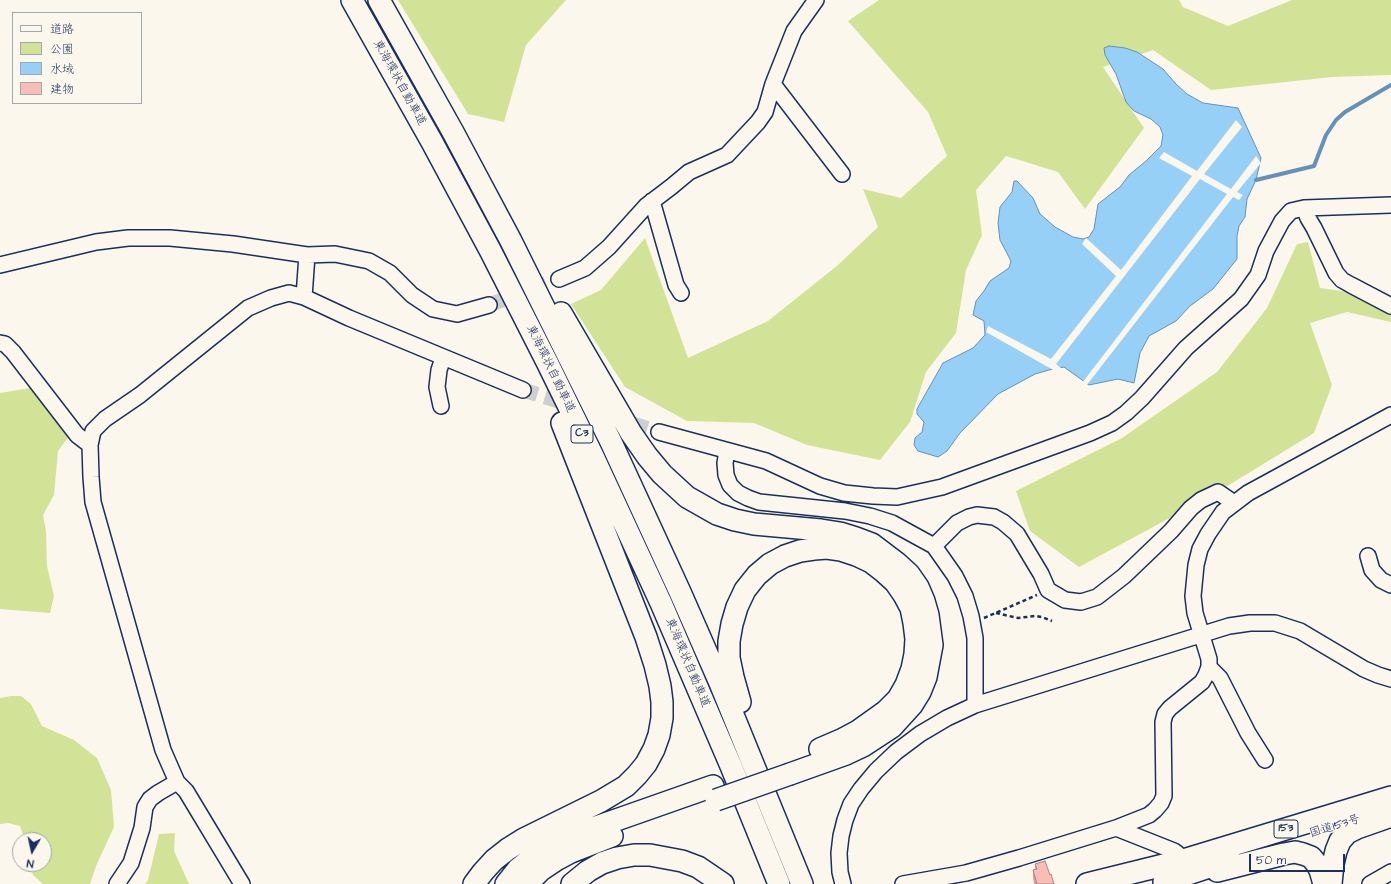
<!DOCTYPE html>
<html>
<head>
<meta charset="utf-8">
<style>
	body { margin:0 }
	#map { position:relative; width:1391px; height:884px; overflow:hidden; background:#fbf7ec; font-family:"Architects Daughter","Klee One",sans-serif }
	canvas { display:block }
	.legend { position:absolute; left:12px; top:12px; width:130px; height:92px; box-sizing:border-box; background:#fbf7ec; border:1px solid #a1a7b3; margin:0; padding:5px 7px; list-style:none; font-size:12px; color:#1b2f5e }
	.legend li { display:flex; align-items:center; gap:8px; height:20px }
	.legend b { width:20px; border:1px solid #a1a7b3 }
	.north { position:absolute; left:12px; top:832px; width:40px; height:40px; box-sizing:border-box; background:#fbf7ec; border:1px solid #a1a7b3; border-radius:50%; rotate:189deg; font-size:11px; font-weight:700; line-height:16px; text-align:center; color:#1b2f5e }
	.north::after { content:''; display:block; margin:auto; width:14px; height:18px; background:#1b2f5e; clip-path:polygon(50% 0,100% 100%,50% 72%,0 100%) }
	.scale { position:absolute; left:1249px; top:854px; width:96px; height:18px; box-sizing:border-box; border:2px solid #1b2f5e; border-top:0; padding-left:5px; font-size:12px; line-height:14px; white-space:nowrap; color:#1b2f5e; -webkit-text-stroke:3px #fbf7ec; paint-order:stroke }
</style>
</head>
<body>
<div id="map">
<canvas width="1391" height="884"></canvas>
<ul class="legend">
<li><b style="height:5px;background:#fbf7ec"></b>道路</li>
<li><b style="height:11px;background:#d2e397"></b>公園</li>
<li><b style="height:11px;background:#96d0f6"></b>水域</li>
<li><b style="height:11px;background:#f8bdb6"></b>建物</li>
</ul>
<div class="north">N</div>
<div class="scale">50 m</div>
</div>
<script>
const c = document.querySelector('canvas').getContext('2d');
c.lineJoin = 'round';
function paint(path, color) {
  c.fillStyle = color;
  c.fill(path, 'evenodd');
}
function poly(rows) {
  const path = new Path2D();
  for (const r of rows) {
    path.moveTo(r[0], r[1]);
    for (let i = 2; i < r.length; i += 2) path.lineTo(r[i], r[i + 1]);
  }
  return path;
}
function strokePath(path, color, width, dash) {
  c.strokeStyle = color;
  c.lineWidth = width;
  c.lineCap = dash ? 'butt' : 'round';
  c.setLineDash(dash || []);
  c.stroke(path);
}
function write(font, color, halo, rows, align = 'center') {
  c.font = font + ' "Architects Daughter","Klee One",sans-serif';
  c.lineWidth = 3;
  c.setLineDash([]);
  c.textBaseline = 'middle';
  c.strokeStyle = halo;
  c.fillStyle = color;
  for (const [text, x, y, turn = 0] of rows) {
    c.save();
    c.translate(x, y);
    c.rotate((+turn || 0) * Math.PI / 180);
    c.textAlign = isNaN(turn) ? turn : align;
    if (halo) c.strokeText(text, 0, 0);
    c.fillText(text, 0, 0);
    c.restore();
  }
}
paint(poly([
	[398,0,566,0,526,45,504,122,468,114],
	[879,0,1179,0,1183,7,1228,26,1292,0,1391,0,1391,75,1332,77,1211,90,1153,50,1103,67,1144,128,1085,209,1058,172,1006,156,976,190,982,235,966,270,956,333,926,372,910,422,880,460,807,445,754,423,687,421,625,387,571,304,601,290,645,238,688,358,768,321,838,265,878,227,863,189,901,198,947,156,928,112,848,21],
	[1308,242,1320,288,1349,292,1391,301,1391,322,1347,312,1310,323,1332,385,1314,433,1216,493,1079,567,1030,531,1016,491,1122,438,1217,372,1267,308,1297,244],
	[42,386,70,435,58,451,54,495,43,515,46,531,47,566,54,596,50,613,0,609,0,393],
	[11,696,21,696,31,704,42,726,74,740,97,758,111,790,114,827,96,866,90,884,43,884,33,875,30,864,44,864,44,840,25,840,20,826,8,823,0,824,0,698],
	[175,833,174,851,189,884,145,884,148,880,159,834]
]), '#d2e397');
const water = poly([
	[1109,46,1125,48,1137,52,1163,69,1176,84,1187,94,1203,103,1238,108,1261,158,1256,180,1247,199,1245,217,1239,226,1237,236,1237,259,1213,289,1190,306,1176,321,1149,336,1140,353,1134,383,1118,379,1089,385,1064,367,1049,370,1035,374,998,394,960,433,947,451,938,457,918,451,914,445,915,438,922,432,924,422,917,414,917,409,943,363,973,348,985,335,984,321,973,315,976,301,984,291,990,281,1009,268,1011,261,1000,240,998,223,1000,207,1012,192,1014,181,1017,181,1033,198,1040,214,1055,227,1073,237,1083,239,1089,237,1094,229,1098,204,1120,187,1129,175,1146,161,1161,146,1163,135,1160,127,1151,119,1134,111,1126,102,1116,74,1105,55,1104,48,1109,46]
]);
paint(water, '#96d0f6');
strokePath(water, '#6590b9', 1);
paint(poly([
	[1236,120,1242,127,1204,174,1231,189,1256,156,1261,163,1237,192,1243,195,1239,200,1233,197,1086,386,1082,383,1227,194,1200,179,1056,364,1062,369,1055,371,986,332,988,326,1051,359,1116,276,1082,244,1086,238,1121,270,1192,176,1159,158,1164,152,1197,171]
]), '#fbf7ec');
strokePath(poly([
	[1256,180,1314,166,1326,135,1336,120,1345,112,1391,85]
]), '#6590b9', 4);
strokePath(poly([
	[489,305,559,279],
	[523,390,659,432]
]), '#cecfd0', 15, [15, 8]);
const minor = poly([
	[773,84,842,174],
	[652,201,676,285,681,293],
	[1304,208,1308,218,1314,228,1336,273,1342,280,1351,285,1391,306],
	[0,265,96,242,128,238,170,238,233,244,307,255,335,254,369,261,390,273,412,295,433,309,457,314,489,305],
	[559,279,585,268,609,247,646,206,671,187,689,172,727,155,758,122,765,112,773,84,794,31,816,0],
	[304,297,307,255],
	[0,343,5,344,13,352,77,435,90,445],
	[441,406,437,387,439,370,443,358],
	[659,432,766,461,820,486,844,493,873,496,897,497,942,487,1090,433,1112,423,1126,413,1142,398,1186,348,1241,299,1258,275,1266,251,1282,221,1291,211,1304,208,1391,205],
	[727,451,725,463,726,475,730,485,738,493,748,498,759,502,845,511,870,516,892,523,934,546,955,576,965,596,971,616,975,638,975,705],
	[934,546,957,523,969,517,977,515,994,517,1003,522,1017,534,1041,574,1048,590,1065,600,1081,602,1097,597,1124,576,1171,531,1191,508,1201,500,1218,492,1234,503],
	[1368,556,1372,570,1381,580,1391,585],
	[1209,667,1220,678,1248,733,1265,760],
	[1116,828,1174,851,1178,854,1180,861],
	[117,884,131,863,142,828,145,807,150,799,158,793,177,782],
	[242,884,186,791,177,782,163,750,93,502,91,477,90,445,93,431,105,419,140,395,248,308,271,298,289,293,304,297,349,318,523,390],
	[843,884,840,872,839,853,841,836,845,820,851,804,861,789,876,771,896,752,920,734,947,718,975,705,1229,626,1250,623,1275,623,1300,631,1364,669,1378,675,1391,679],
	[903,884,966,873,1019,858,1116,828,1149,815,1155,810,1161,803,1164,796,1163,722,1165,714,1170,708,1202,682,1206,675,1209,667,1209,659,1195,613,1193,596,1196,565,1200,549,1208,534,1223,512,1248,493,1391,415],
	[1370,884,1391,872]
]);
const highway = poly([
	[352,0,432,142,490,250,547,362,593,456,661,603,731,766,779,884],
	[379,0,453,132,511,241,611,442,680,592,720,683,802,884],
	[561,313,631,433,647,456,662,474,687,497,717,514,735,520,754,524,821,530,840,533,856,538,872,544,897,563,909,574,918,587,924,601,928,615,932,645,926,677,920,692,912,705,892,727,863,746,846,754,790,774],
	[740,702,733,677,729,658,729,641,732,624,737,607,745,590,757,575,770,564,785,556,800,551,814,549,827,548,841,550,856,555,871,562,884,572,895,582,904,595,911,608,914,623,916,639,915,654,912,669,906,685,898,699,886,711,858,731,841,740,820,749],
	[1217,871,1284,854,1295,852,1303,854,1311,857,1316,863,1320,870,1324,884],
	[1164,882,1230,860],
	[474,884,483,872,494,860,508,849,524,839,601,801,626,786,637,775,646,764,654,749,659,735,662,718,662,702,660,686,655,665,646,637,562,423],
	[506,884,518,869,532,858,547,847,565,838,713,786],
	[527,884,541,870,556,860,571,852,612,836],
	[572,884,588,871,602,863,617,858,634,855,650,855,682,861,698,867,723,884],
	[1087,884,1180,861,1391,797],
	[1331,884,1333,864,1336,851,1340,841,1347,833,1357,828,1391,816]
]);
strokePath(minor, '#1b2f5e', 18);
strokePath(highway, '#1b2f5e', 24);
strokePath(poly([
	[996,613,1018,618,1035,616,1042,617,1052,621],
	[984,618,1037,595]
]), '#1b2f5e', 2.5, [4, 3]);
strokePath(minor, '#fbf7ec', 15);
strokePath(highway, '#fbf7ec', 21);
const highwayBridge = poly([
	[716,800,790,774]
]);
strokePath(highwayBridge, '#1b2f5e', 24, []);
strokePath(highwayBridge, '#fbf7ec', 21);
paint(poly([
	[1035,864,1050,875,1054,884,1034,884,1033,878,1033,870,1035,869]
]), '#d5a39d');
const building = poly([
	[1045,861,1050,875,1051,874,1054,884,1037,884,1033,870,1037,869,1035,864,1045,861]
]);
paint(building, '#f8bdb6');
strokePath(building, '#ae847f', 1);
for (const [x, y, w] of [
	[582,434,22],
	[1286,829,24]
]) {
  const box = new Path2D();
  box.roundRect(x - w / 2, y - 9, w, 18, 3);
  c.fillStyle = '#fbf7ec';
  c.fill(box);
  strokePath(box, '#1b2f5e', 1);
}
write('bold 11px', '#1b2f5e', null, [
	["C3",582,434],
	["153",1286,829]
]);
write('12px', '#1b2f5e', '#fbf7ec', [
	["東海環状自動車道",399,83,61],
	["東海環状自動車道",550,369,64],
	["東海環状自動車道",687,663,67],
	["国道153号",1335,827,-17]
]);
</script>
</body>
</html>
